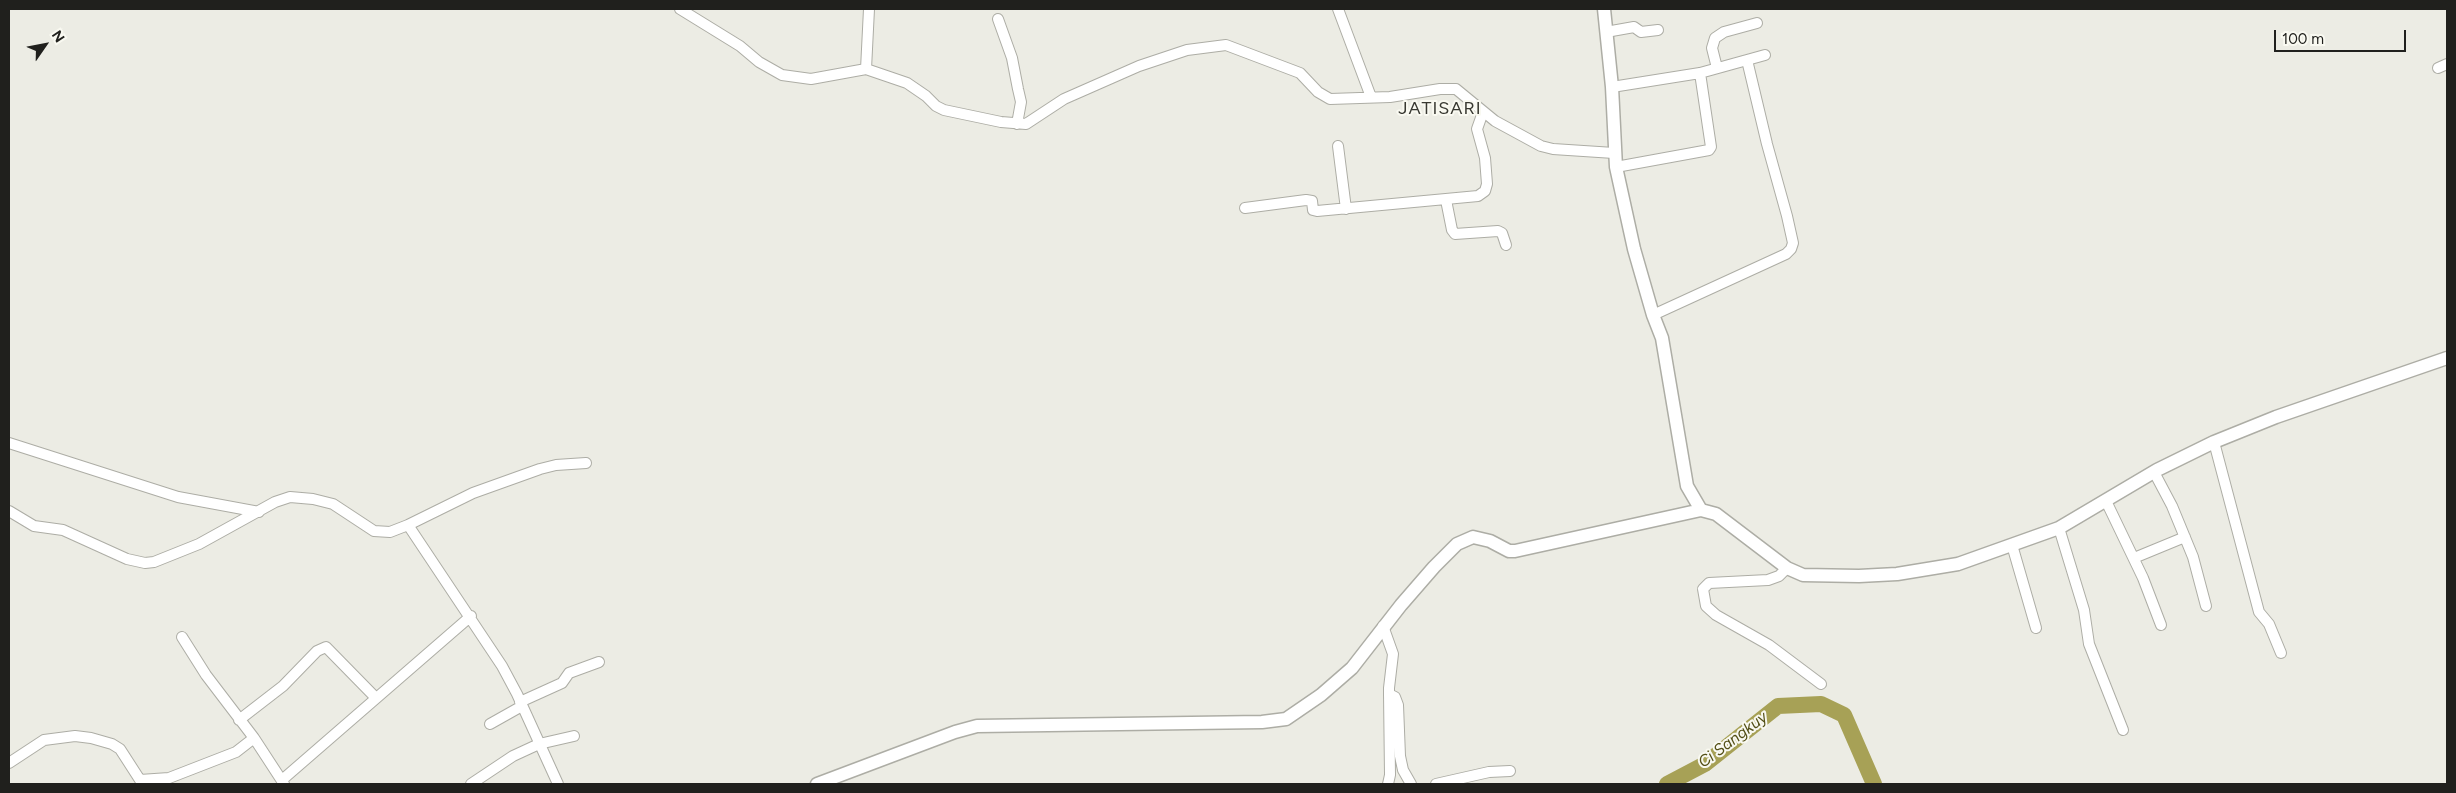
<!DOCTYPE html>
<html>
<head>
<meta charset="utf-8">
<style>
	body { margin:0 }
	#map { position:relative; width:2456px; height:793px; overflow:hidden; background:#ecece4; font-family:Figtree,sans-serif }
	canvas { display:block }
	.frame { position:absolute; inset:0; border:10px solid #20201d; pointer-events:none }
	.north { position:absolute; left:20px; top:20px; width:50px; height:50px; -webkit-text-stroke:4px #f9f9f1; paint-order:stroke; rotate:57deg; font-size:14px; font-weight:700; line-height:20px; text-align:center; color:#20201d }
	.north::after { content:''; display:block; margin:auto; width:18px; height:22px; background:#20201d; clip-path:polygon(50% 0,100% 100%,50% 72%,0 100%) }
	.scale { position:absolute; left:2274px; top:30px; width:132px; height:22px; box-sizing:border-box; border:2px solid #20201d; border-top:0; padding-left:6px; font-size:15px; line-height:18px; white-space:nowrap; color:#20201d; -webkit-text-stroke:4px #f9f9f1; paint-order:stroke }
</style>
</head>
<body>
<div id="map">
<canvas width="2456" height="793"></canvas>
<div class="frame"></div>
<div class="north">N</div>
<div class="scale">100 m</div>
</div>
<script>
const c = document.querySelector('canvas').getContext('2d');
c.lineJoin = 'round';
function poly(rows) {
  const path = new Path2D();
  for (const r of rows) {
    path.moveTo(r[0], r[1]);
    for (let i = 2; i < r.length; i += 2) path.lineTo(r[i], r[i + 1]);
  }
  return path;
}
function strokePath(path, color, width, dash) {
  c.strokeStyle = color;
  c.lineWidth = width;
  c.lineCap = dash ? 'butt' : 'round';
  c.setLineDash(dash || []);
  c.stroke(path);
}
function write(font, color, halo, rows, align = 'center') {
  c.font = font + ' Figtree,sans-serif';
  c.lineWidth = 4;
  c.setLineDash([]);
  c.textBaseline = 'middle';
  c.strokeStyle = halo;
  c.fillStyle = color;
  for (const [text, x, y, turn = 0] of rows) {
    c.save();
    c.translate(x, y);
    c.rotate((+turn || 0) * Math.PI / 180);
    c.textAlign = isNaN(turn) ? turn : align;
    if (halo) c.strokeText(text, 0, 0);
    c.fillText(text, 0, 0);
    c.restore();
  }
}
strokePath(poly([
	[1667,784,1705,764,1778,706,1821,704,1844,715,1874,784]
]), '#a7a156', 16);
const minor = poly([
	[680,9,740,46,759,62,782,75,811,79,866,69,907,83,926,96,936,106,944,110,1001,122,1026,124,1064,99,1139,66,1187,50,1226,45,1300,73,1318,92,1330,99,1390,97,1440,89,1456,89,1495,121,1541,146,1553,149,1614,153],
	[1338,9,1371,97],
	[998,19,1012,58,1018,89,1021,102,1017,124],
	[1606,32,1634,27,1641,32,1658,30],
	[1717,68,1712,48,1715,38,1724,32,1757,23],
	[2438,68,2447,64],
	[866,69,869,9],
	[1612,87,1700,73,1765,55],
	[1338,146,1346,209],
	[1616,167,1709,150,1711,147,1700,73],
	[1446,200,1452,230,1455,234,1498,231,1502,233,1506,245],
	[1245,208,1306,200,1312,201,1313,210,1317,211,1478,196,1485,191,1487,184,1485,158,1477,129,1483,112],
	[1653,315,1786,254,1791,249,1793,243,1787,216,1767,144,1747,60],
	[2214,442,2259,612,2269,624,2281,653],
	[9,443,178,497,259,512],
	[2154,472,2172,506,2193,557,2206,606],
	[2106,501,2143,578,2161,625],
	[9,511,34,526,63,530,127,559,145,563,154,562,199,544,275,502,290,497,313,499,333,504,374,531,390,532,408,525,473,493,540,469,556,465,586,463],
	[408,525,502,666,517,694,558,784],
	[2059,528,2084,610,2089,644,2123,730],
	[2012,545,2036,628],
	[2134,558,2185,537],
	[1787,568,1779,576,1768,580,1709,583,1703,589,1706,606,1716,615,1769,645,1821,684],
	[1383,626,1393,654,1389,688,1389,694,1395,697,1398,705,1400,756,1403,770,1411,784],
	[182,637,206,675,254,738,284,784],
	[520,702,562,683,569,673,599,662],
	[239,720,283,686,317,651,326,647,376,698],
	[490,724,522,706],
	[9,763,44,740,75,736,91,738,112,744,120,749,140,780,169,778,236,752,254,738],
	[282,780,471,616],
	[471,784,513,756,539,744,574,736],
	[1388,784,1390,775,1389,694],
	[1436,784,1489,772,1510,771]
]);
const tertiary = poly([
	[1604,9,1612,87,1616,167,1634,249,1653,315,1662,338,1687,486,1701,510],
	[817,784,955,732,977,726,1262,722,1286,719,1321,695,1352,668,1401,605,1434,567,1457,544,1473,537,1490,541,1509,551,1515,551,1701,510,1716,514,1787,568,1803,575,1859,576,1897,574,1958,564,2059,528,2157,470,2214,442,2276,417,2447,358]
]);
strokePath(minor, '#adada5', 12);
strokePath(tertiary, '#adada5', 15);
strokePath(minor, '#fff', 10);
strokePath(tertiary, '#fff', 12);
write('italic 16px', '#534f16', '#f9f9f1', [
	["Ci Sangkuy",1733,740,-37]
]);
c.letterSpacing = '1px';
write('18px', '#383831', '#f9f9f1', [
	["JATISARI",1440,109]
]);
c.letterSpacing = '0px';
</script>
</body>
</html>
